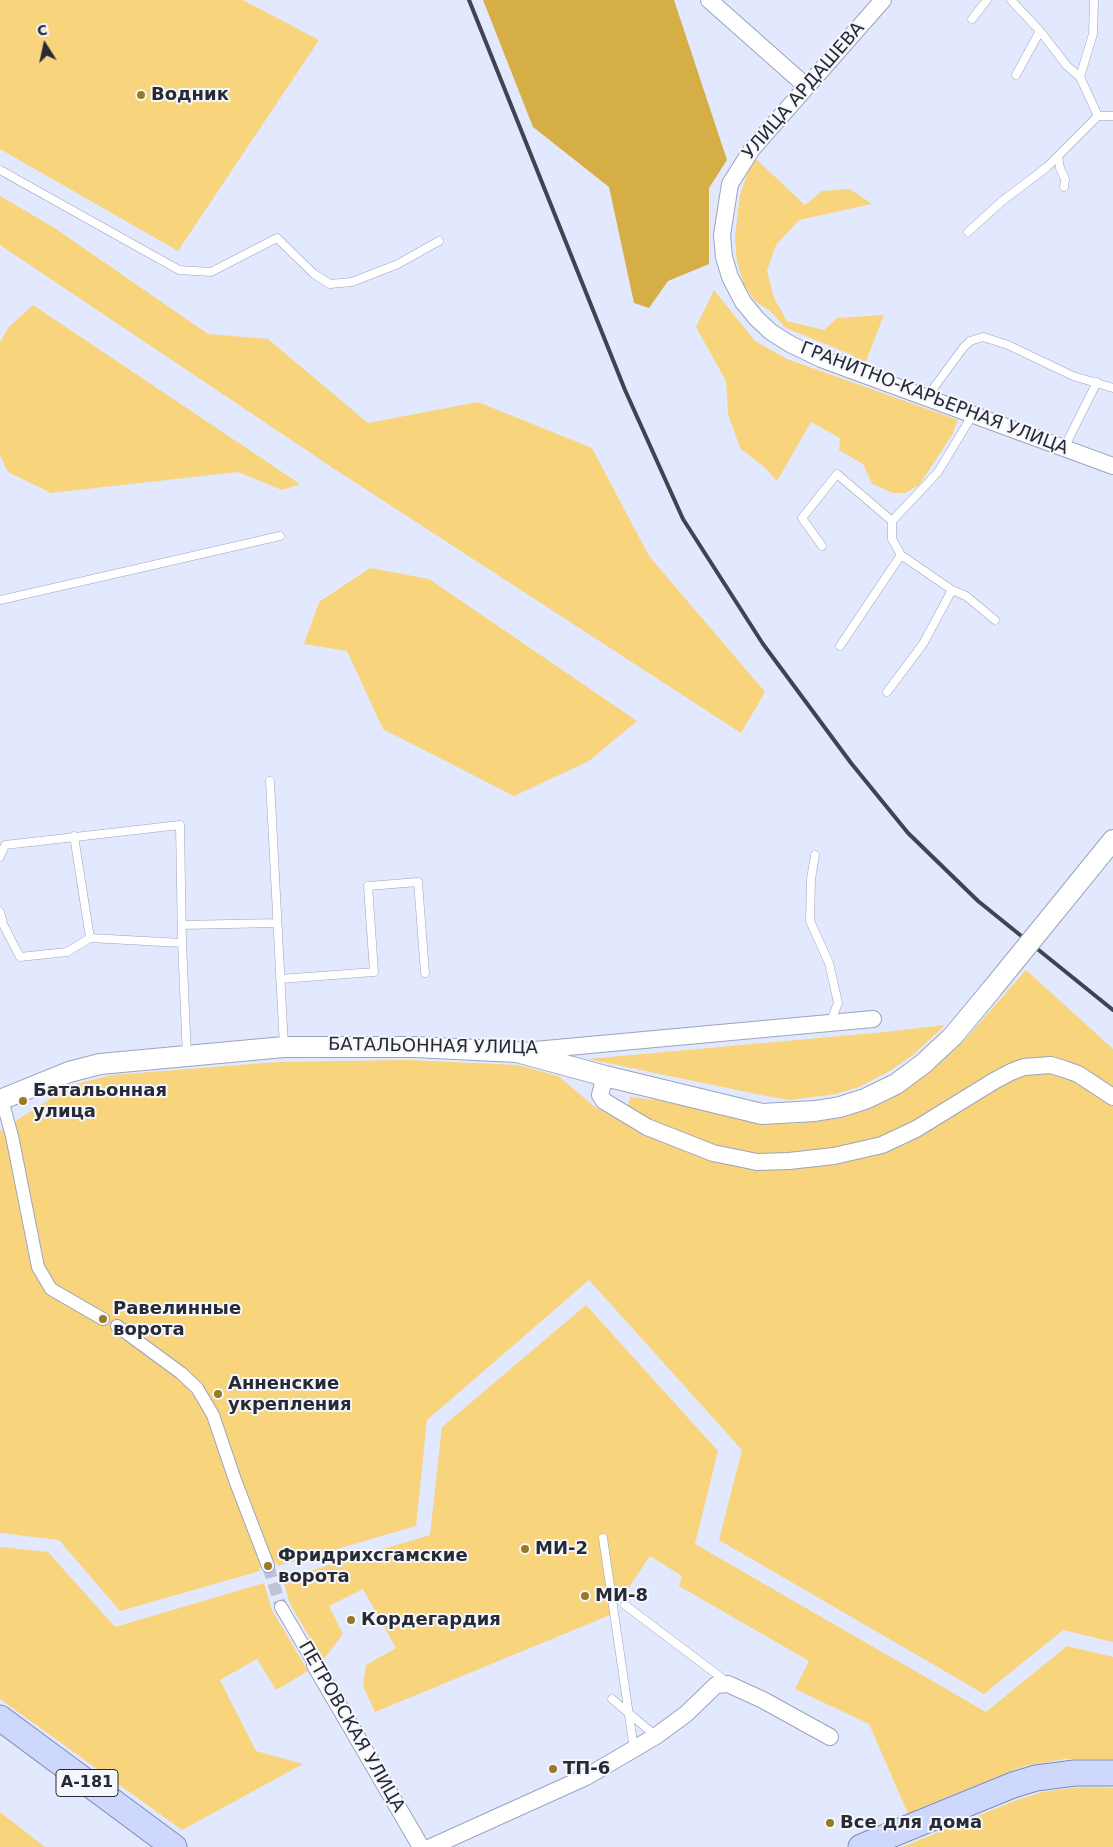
<!DOCTYPE html>
<html>
<head>
<meta charset="utf-8">
<style>
	body { margin:0 }
	#map { position:relative; width:1113px; height:1847px; overflow:hidden; background:#e2e9fe; font-family:"DejaVu Sans",sans-serif }
	canvas { display:block }
	.north { position:absolute; left:20px; top:20px; width:50px; height:50px; -webkit-text-stroke:4px #f5f7fc; paint-order:stroke; rotate:350deg; font-size:14px; font-weight:700; line-height:20px; text-align:center; color:#272a34 }
	.north::after { content:''; display:block; margin:auto; width:18px; height:22px; background:#272a34; clip-path:polygon(50% 0,100% 100%,50% 72%,0 100%) }
</style>
</head>
<body>
<div id="map">
<canvas width="1113" height="1847"></canvas>
<div class="north">С</div>
</div>
<script>
const c = document.querySelector('canvas').getContext('2d');
c.lineJoin = 'round';
function paint(path, color) {
  c.fillStyle = color;
  c.fill(path, 'evenodd');
}
function poly(rows) {
  const path = new Path2D();
  for (const r of rows) {
    path.moveTo(r[0], r[1]);
    for (let i = 2; i < r.length; i += 2) path.lineTo(r[i], r[i + 1]);
  }
  return path;
}
function strokePath(path, color, width, dash) {
  c.strokeStyle = color;
  c.lineWidth = width;
  c.lineCap = dash ? 'butt' : 'round';
  c.setLineDash(dash || []);
  c.stroke(path);
}
function write(font, color, halo, rows, align = 'center') {
  c.font = font + ' "DejaVu Sans",sans-serif';
  c.lineWidth = 4;
  c.setLineDash([]);
  c.textBaseline = 'middle';
  c.strokeStyle = halo;
  c.fillStyle = color;
  for (const [text, x, y, turn = 0] of rows) {
    c.save();
    c.translate(x, y);
    c.rotate((+turn || 0) * Math.PI / 180);
    c.textAlign = isNaN(turn) ? turn : align;
    if (halo) c.strokeText(text, 0, 0);
    c.fillText(text, 0, 0);
    c.restore();
  }
}
paint(poly([
	[0,0,243,0,319,40,178,251,0,149],
	[756,159,805,205,822,191,850,189,872,204,799,220,776,245,767,271,774,298,787,321,824,330,837,318,884,315,865,363,850,354,786,328,770,311,755,301,744,285,737,262,735,238,740,195,748,172],
	[0,196,53,227,208,334,268,339,368,423,478,402,592,448,649,556,765,692,741,733,336,470,0,245],
	[714,290,755,341,787,359,958,420,952,435,919,485,905,493,893,493,872,484,863,464,839,450,840,438,811,422,777,481,764,467,740,448,728,414,726,381,696,327],
	[33,305,300,484,282,490,238,472,51,493,8,472,0,455,0,342,9,327],
	[370,568,429,579,637,721,589,761,514,796,383,729,347,651,304,644,319,602],
	[1026,970,1113,1049,1113,1091,1050,1059,890,1136,831,1150,753,1155,730,1152,647,1120,628,1106,630,1097,681,1103,765,1122,794,1124,842,1118,870,1109,903,1091,931,1071,963,1042],
	[945,1025,913,1055,888,1072,859,1087,836,1094,814,1097,789,1100,766,1096,588,1059,885,1032],
	[408,1060,518,1065,558,1076,595,1107,649,1135,676,1145,830,1162,1016,1076,1047,1071,1075,1078,1113,1103,1113,1642,1063,1630,984,1694,719,1540,742,1450,589,1280,427,1420,416,1526,278,1566,277,1563,259,1568,260,1571,120,1611,59,1540,0,1533,0,1131,72,1085,112,1075,278,1062],
	[586,1305,718,1451,695,1544,986,1712,1067,1646,1113,1657,1113,1759,1065,1759,1024,1766,917,1809,909,1816,869,1724,795,1689,809,1661,679,1586,682,1576,650,1556,610,1615,375,1712,363,1686,366,1665,396,1648,363,1589,329,1606,343,1634,323,1660,290,1604,283,1579,430,1535,442,1427],
	[0,1547,48,1552,115,1627,264,1583,272,1610,308,1671,276,1690,257,1659,220,1680,256,1751,303,1764,182,1830,0,1699],
	[1081,1787,1113,1788,1113,1847,902,1847,1014,1801,1042,1792],
	[0,1812,45,1847,0,1847]
]), '#f8d47c');
paint(poly([
	[483,0,674,0,727,160,709,188,709,264,668,281,649,308,634,303,609,187,533,127]
]), '#d6ae46');
strokePath(poly([
	[268,1566,281,1607]
]), '#bdc3d6', 12, [12, 6]);
const service = poly([
	[1011,0,1040,31,1067,66,1080,77,1098,116],
	[972,19,987,0],
	[1016,75,1040,31],
	[1080,77,1093,34,1094,0],
	[1098,116,1113,116],
	[1058,157,1060,168,1065,179,1064,187],
	[0,170,179,270,211,272,277,238,314,274,330,284,352,282,398,264,439,241],
	[968,232,1001,202,1047,167,1098,116],
	[927,397,963,348,970,341,983,337,1008,345,1073,376,1113,388],
	[1064,448,1097,382],
	[892,521,892,539,901,555,952,590,966,596,995,620],
	[822,546,802,518,837,474,892,521,938,472,973,414],
	[0,600,280,536],
	[840,646,901,555],
	[887,692,923,644,952,590],
	[270,781,284,1047],
	[74,836,90,938],
	[815,855,811,879,810,921,829,963,838,1003,830,1023],
	[0,857,5,845,180,825,182,943,187,1056],
	[0,912,3,924,20,957,67,952,90,938,182,943],
	[182,925,277,923],
	[280,979,374,972,368,886,418,882,425,973],
	[603,1538,634,1749],
	[625,1605,727,1682],
	[612,1699,656,1736]
]);
const pedestrian = poly([
	[2,1100,12,1136,38,1267,51,1289,103,1319],
	[117,1326,181,1373,197,1388,213,1415,235,1480,268,1566],
	[281,1607,315,1665]
]);
const minor = poly([
	[709,0,806,86],
	[883,0,752,149,730,184,722,235,724,257,730,277,743,302,757,319,771,332,790,344,821,359,1113,466],
	[524,1051,873,1019],
	[605,1076,600,1095,604,1101,647,1127,713,1153,757,1162,789,1161,834,1156,882,1145,916,1129,994,1081,1011,1072,1024,1067,1051,1065,1064,1069,1078,1074,1113,1097],
	[315,1665,421,1847],
	[431,1847,586,1777,656,1736,686,1714,716,1685,728,1684,763,1700,830,1737]
]);
const tertiary = poly([
	[1053,914,1113,840],
	[0,1100,69,1072,100,1064,284,1047,414,1047,517,1052,605,1076,762,1114,815,1111,840,1107,865,1099,896,1084,923,1064,953,1036,992,989]
]);
const primary = poly([
	[0,1718,174,1847],
	[861,1847,1013,1785,1036,1778,1075,1773,1113,1773]
]);
strokePath(service, '#9ba4bc', 9);
strokePath(pedestrian, '#9ba4bc', 14);
strokePath(minor, '#9ba4bc', 18);
strokePath(tertiary, '#9ba4bc', 22);
strokePath(primary, '#7d8ab5', 27);
strokePath(service, '#fff', 8);
strokePath(pedestrian, '#fff', 12);
strokePath(minor, '#fff', 16);
strokePath(tertiary, '#fff', 20);
strokePath(primary, '#cdd8fc', 25);
strokePath(poly([
	[469,0,625,390,683,519,763,644,851,763,908,833,978,901,1113,1010]
]), '#404450', 4);
const tertiaryBridge = poly([
	[992,989,1053,914]
]);
strokePath(tertiaryBridge, '#9ba4bc', 22, []);
strokePath(tertiaryBridge, '#fff', 20);
for (const [x, y, r, color] of [
	[141,95,5,"#997923"],
	[23,1101,5,"#997923"],
	[103,1319,5,"#997923"],
	[218,1394,5,"#997923"],
	[525,1549,5,"#997923"],
	[268,1566,5,"#997923"],
	[585,1596,5,"#997923"],
	[351,1620,5,"#997923"],
	[553,1769,5,"#997923"],
	[830,1823,5,"#997923"]
]) {
  const dot = new Path2D();
  dot.arc(x, y, r, 0, 2 * Math.PI);
  c.fillStyle = color;
  c.fill(dot);
  strokePath(dot, '#f5f7fc', 2);
}
for (const [x, y, w] of [
	[87,1783,62]
]) {
  const box = new Path2D();
  box.roundRect(x - w / 2, y - 13.5, w, 27, 4);
  c.fillStyle = '#f5f7fc';
  c.fill(box);
  strokePath(box, '#272a34', 1);
}
write('bold 16px', '#272a34', null, [
	["А-181",87,1783]
]);
write('18px', '#272a34', '#f5f7fc', [
	["УЛИЦА АРДАШЕВА",804,91,-49],
	["ГРАНИТНО-КАРЬЕРНАЯ УЛИЦА",934,399,21],
	["БАТАЛЬОННАЯ УЛИЦА",433,1047,1],
	["ПЕТРОВСКАЯ УЛИЦА",351,1727,60]
]);
write('bold 18px', '#272a34', '#f5f7fc', [
	["Водник",151,95],
	["Батальонная",33,1091],
	["улица",33,1112],
	["Равелинные",113,1309],
	["ворота",113,1330],
	["Анненские",228,1384],
	["укрепления",228,1405],
	["МИ-2",535,1549],
	["Фридрихсгамские",278,1556],
	["ворота",278,1577],
	["МИ-8",595,1596],
	["Кордегардия",361,1620],
	["ТП-6",563,1769],
	["Все для дома",840,1823]
], 'left');
</script>
</body>
</html>
